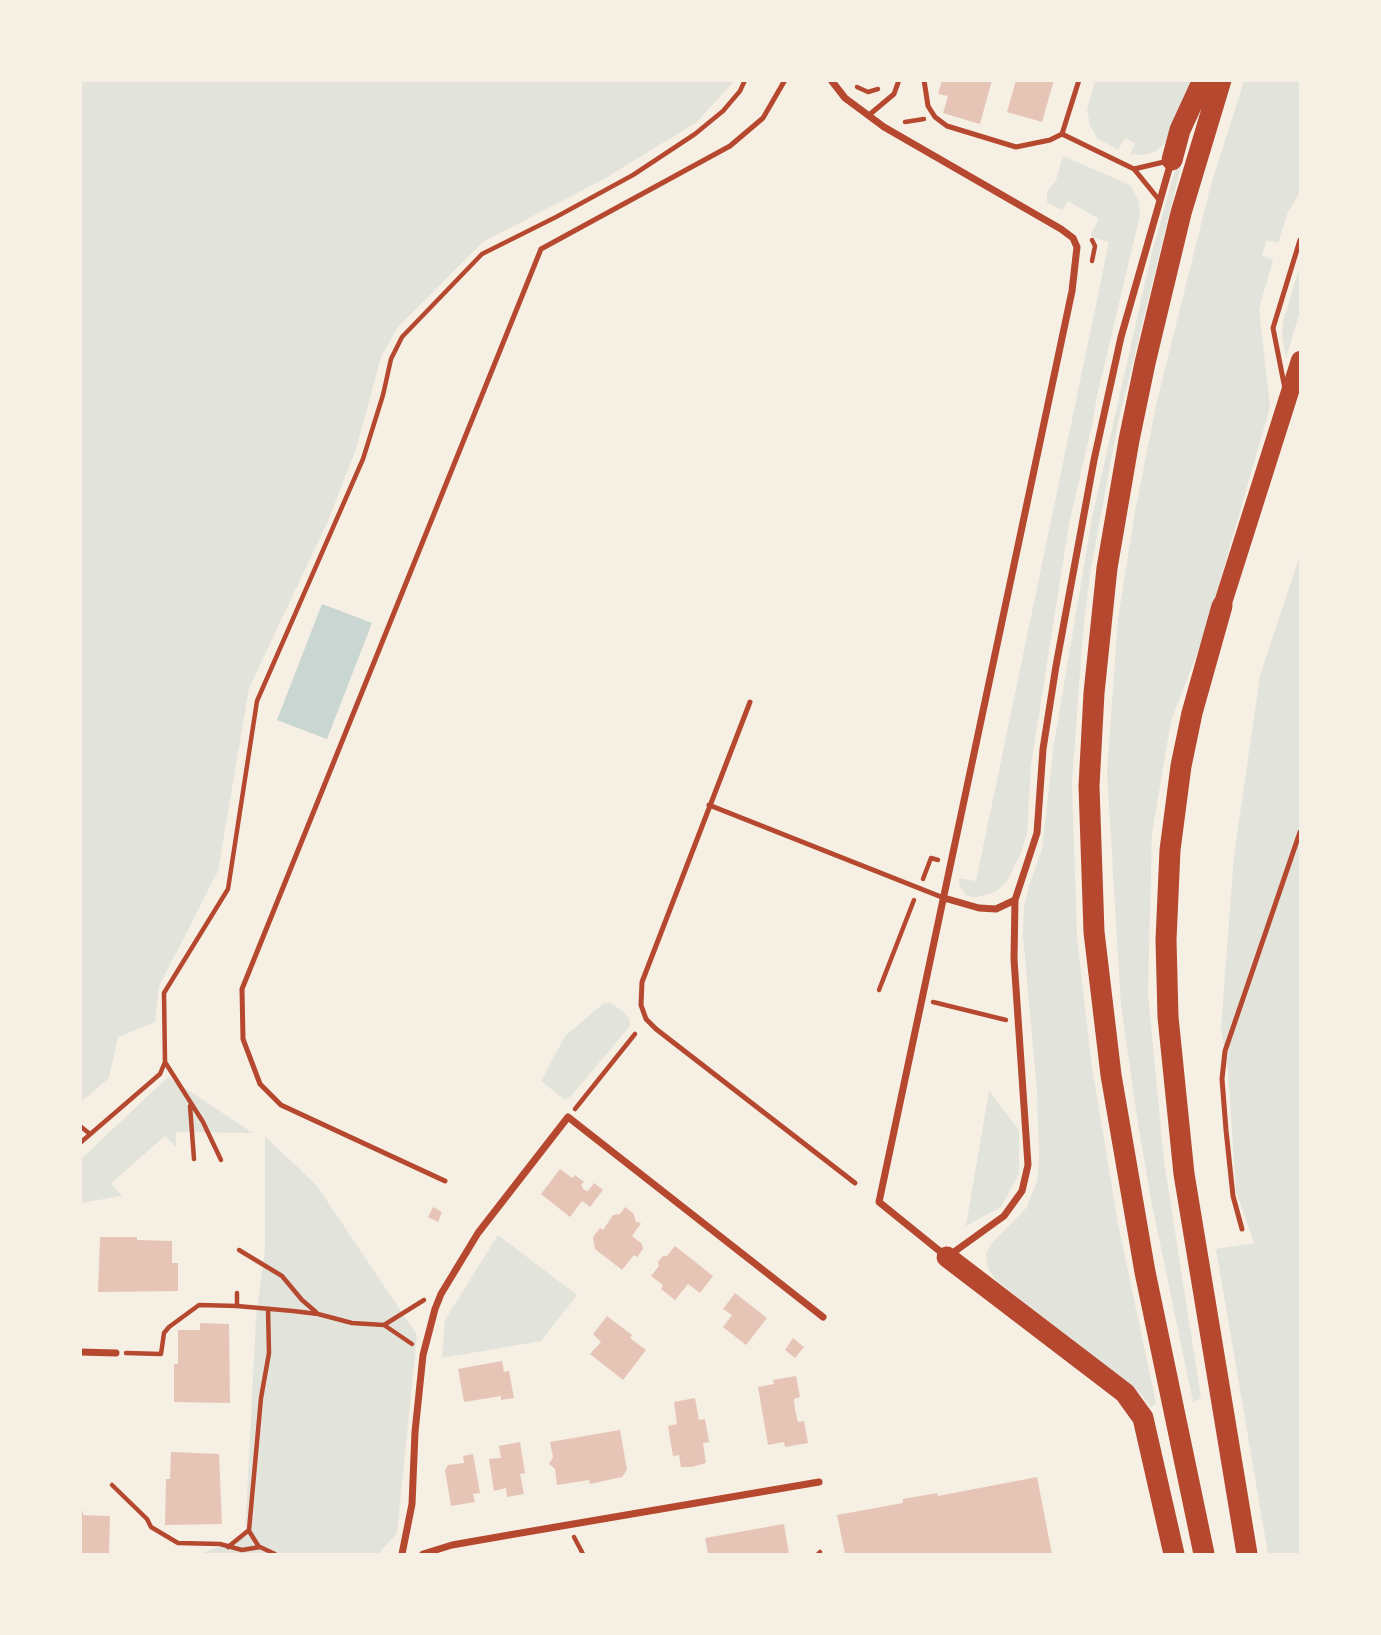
<!DOCTYPE html>
<html>
<head>
<meta charset="utf-8">
<style>
	body { margin:0 }
	#map { position:relative; width:1381px; height:1635px; overflow:hidden; background:#f6efe4; font-family:Manrope,sans-serif }
	canvas { display:block }
	.frame { position:absolute; inset:0; border:82px solid #f6efe4; pointer-events:none }
</style>
</head>
<body>
<div id="map">
<canvas width="1381" height="1635"></canvas>
<div class="frame"></div>
</div>
<script>
const c = document.querySelector('canvas').getContext('2d');
c.lineJoin = 'round';
function paint(path, color) {
  c.fillStyle = color;
  c.fill(path, 'evenodd');
}
function poly(rows) {
  const path = new Path2D();
  for (const r of rows) {
    path.moveTo(r[0], r[1]);
    for (let i = 2; i < r.length; i += 2) path.lineTo(r[i], r[i + 1]);
  }
  return path;
}
function strokePath(path, color, width, dash) {
  c.strokeStyle = color;
  c.lineWidth = width;
  c.lineCap = dash ? 'butt' : 'round';
  c.setLineDash(dash || []);
  c.stroke(path);
}
paint(poly([
	[81,80,734,81,697,122,604,179,483,242,398,327,381,357,356,449,328,521,249,688,218,871,159,986,155,1022,118,1037,109,1078,81,1102],
	[1095,81,1192,81,1172,136,1155,152,1142,155,1130,154,1135,143,1125,138,1118,150,1097,138,1090,125,1087,110],
	[1244,81,1300,81,1300,192,1288,212,1278,243,1267,240,1262,255,1273,260,1259,309,1270,407,1206,630,1171,721,1152,833,1148,994,1164,1161,1201,1398,1193,1402,1151,1200,1138,1124,1121,1005,1107,773,1118,619,1135,512,1157,401,1210,188],
	[1188,137,1118,423,1091,568,1083,632,1072,782,1077,938,1092,1067,1118,1224,1156,1403,1151,1408,1141,1394,996,1280,988,1268,986,1254,992,1243,1027,1207,1037,1181,1039,1158,1037,1092,1023,935,1024,907,1029,886,1042,849,1054,744,1092,518,1151,256,1181,149],
	[1063,156,1130,185,1138,200,1140,215,1097,396,1092,425,1069,524,1031,765,1027,834,1020,855,1006,883,995,892,974,898,966,895,959,885,959,878,976,881,1109,242,1093,237,1091,234,1099,219,1068,201,1062,210,1047,202,1047,192,1056,180],
	[1300,265,1300,311,1286,358,1282,336,1283,322],
	[1300,555,1300,1554,1268,1554,1216,1249,1254,1243,1236,1191,1228,1071,1221,1029,1234,855,1260,676],
	[604,1003,610,1003,624,1012,629,1018,630,1026,571,1096,565,1100,541,1081,565,1036],
	[168,1077,253,1133,176,1132,176,1147,165,1136,111,1183,122,1196,81,1203,81,1159],
	[989,1091,1019,1130,1019,1174,1001,1207,966,1226],
	[265,1136,317,1186,417,1335,397,1533,378,1554,201,1554,245,1536,256,1318,265,1250],
	[498,1235,577,1295,541,1341,442,1358,445,1320]
]), '#e2e4dc');
paint(poly([
	[322,604,372,623,327,739,277,720]
]), '#c9d6d2');
paint(poly([
	[942,80,992,80,980,124,943,113,948,96,938,94],
	[1016,80,1054,80,1042,122,1007,112],
	[560,1169,572,1178,575,1175,584,1182,581,1185,584,1190,588,1191,594,1183,603,1190,590,1207,582,1201,570,1217,541,1194],
	[433,1207,442,1212,438,1222,428,1217],
	[625,1207,633,1213,636,1222,641,1223,632,1236,642,1244,643,1249,637,1257,634,1255,622,1270,595,1249,593,1237,600,1228,603,1230,613,1215,620,1214],
	[100,1237,137,1237,137,1240,172,1241,172,1263,178,1263,178,1291,98,1292],
	[675,1246,713,1276,700,1293,688,1284,675,1300,661,1289,663,1285,651,1276,659,1266,658,1262,663,1256,667,1256],
	[735,1293,767,1318,746,1345,723,1327,732,1315,723,1309],
	[607,1316,632,1335,630,1338,646,1350,623,1380,590,1354,601,1342,593,1334],
	[200,1323,229,1324,230,1403,174,1402,174,1364,178,1364,178,1330,200,1330],
	[793,1338,804,1347,795,1358,785,1350],
	[502,1361,504,1372,509,1371,514,1398,501,1400,501,1396,464,1402,458,1369],
	[796,1376,800,1397,794,1399,795,1410,798,1422,804,1421,808,1443,785,1447,784,1442,768,1445,758,1387,774,1384,773,1380],
	[695,1398,699,1420,705,1419,709,1442,703,1443,706,1463,692,1467,681,1467,679,1455,673,1456,668,1426,677,1424,674,1402],
	[620,1430,627,1470,622,1477,590,1484,589,1480,557,1485,555,1469,549,1464,553,1457,550,1442],
	[520,1442,525,1473,520,1474,524,1494,507,1497,506,1488,494,1491,489,1459,501,1458,499,1446],
	[171,1452,219,1454,222,1524,165,1525,166,1479,170,1479],
	[473,1454,480,1493,473,1494,475,1502,451,1506,445,1470,448,1465,464,1463,463,1456],
	[1037,1477,1052,1554,845,1554,837,1515,903,1503,903,1499,937,1493,938,1496],
	[80,1511,83,1511,83,1515,110,1516,109,1554,80,1554],
	[784,1524,789,1554,708,1554,705,1538]
]), '#e6c5b7');
strokePath(poly([
	[857,87,868,92,878,89],
	[905,122,924,119],
	[1092,240,1095,246,1092,261],
	[923,879,931,858,938,860],
	[879,990,914,900],
	[933,1002,1006,1020],
	[165,1062,203,1122,221,1160],
	[190,1106,194,1159],
	[575,1109,635,1034],
	[80,1126,90,1134],
	[80,1143,160,1074,165,1062,164,993,228,889,257,701,363,459,383,395,391,359,402,337,482,254,556,217,633,175,695,134,723,111,740,91,745,80],
	[239,1250,282,1276,302,1300,316,1312],
	[237,1306,237,1293],
	[384,1325,412,1344],
	[126,1353,161,1354,164,1333,169,1327,199,1305,237,1306,293,1311,318,1314,352,1323,384,1325,424,1300],
	[112,1485,147,1519,151,1527,178,1543,220,1544,242,1550,260,1547,275,1554],
	[249,1531,259,1547],
	[574,1537,583,1554],
	[228,1547,249,1530,261,1398,269,1353,268,1309],
	[818,1554,820,1552]
]), '#b5482f', 4.5);
strokePath(poly([
	[924,80,928,106,935,117,947,126,1016,147,1050,140,1062,134,1134,169,1160,201],
	[869,115,894,94,899,80],
	[1062,134,1079,80],
	[1134,169,1168,161],
	[1285,389,1273,328,1300,240],
	[750,702,642,982,641,1005,646,1019,656,1029,855,1183],
	[709,805,944,898],
	[445,1181,281,1105,260,1084,243,1039,242,989,541,249,730,146,763,118,785,80],
	[1242,1229,1233,1196,1226,1130,1222,1079,1225,1051,1300,832]
]), '#b5482f', 5);
strokePath(poly([
	[831,80,845,98,884,127,1061,229,1073,238,1077,247,1072,291,879,1202,947,1257,1004,1216,1022,1191,1028,1165,1014,959,1015,900,1037,833,1043,749,1056,666,1094,460,1121,337,1171,162],
	[944,898,979,908,996,909,1015,900],
	[80,1352,116,1353],
	[402,1554,412,1504,415,1432,423,1355,435,1309,441,1294,478,1233,568,1117,823,1317],
	[423,1554,452,1545,509,1535,819,1482]
]), '#b5482f', 7);
strokePath(poly([
	[1222,606,1300,360]
]), '#b5482f', 18);
strokePath(poly([
	[1172,160,1180,130,1203,80],
	[1222,606,1192,713,1181,766,1170,850,1166,940,1168,1017,1184,1174,1247,1554],
	[947,1257,1125,1393,1143,1418,1174,1554],
	[1204,1554,1145,1272,1111,1075,1094,932,1089,786,1094,693,1107,568,1129,440,1145,363,1181,213,1221,80]
]), '#b5482f', 21);
</script>
</body>
</html>
